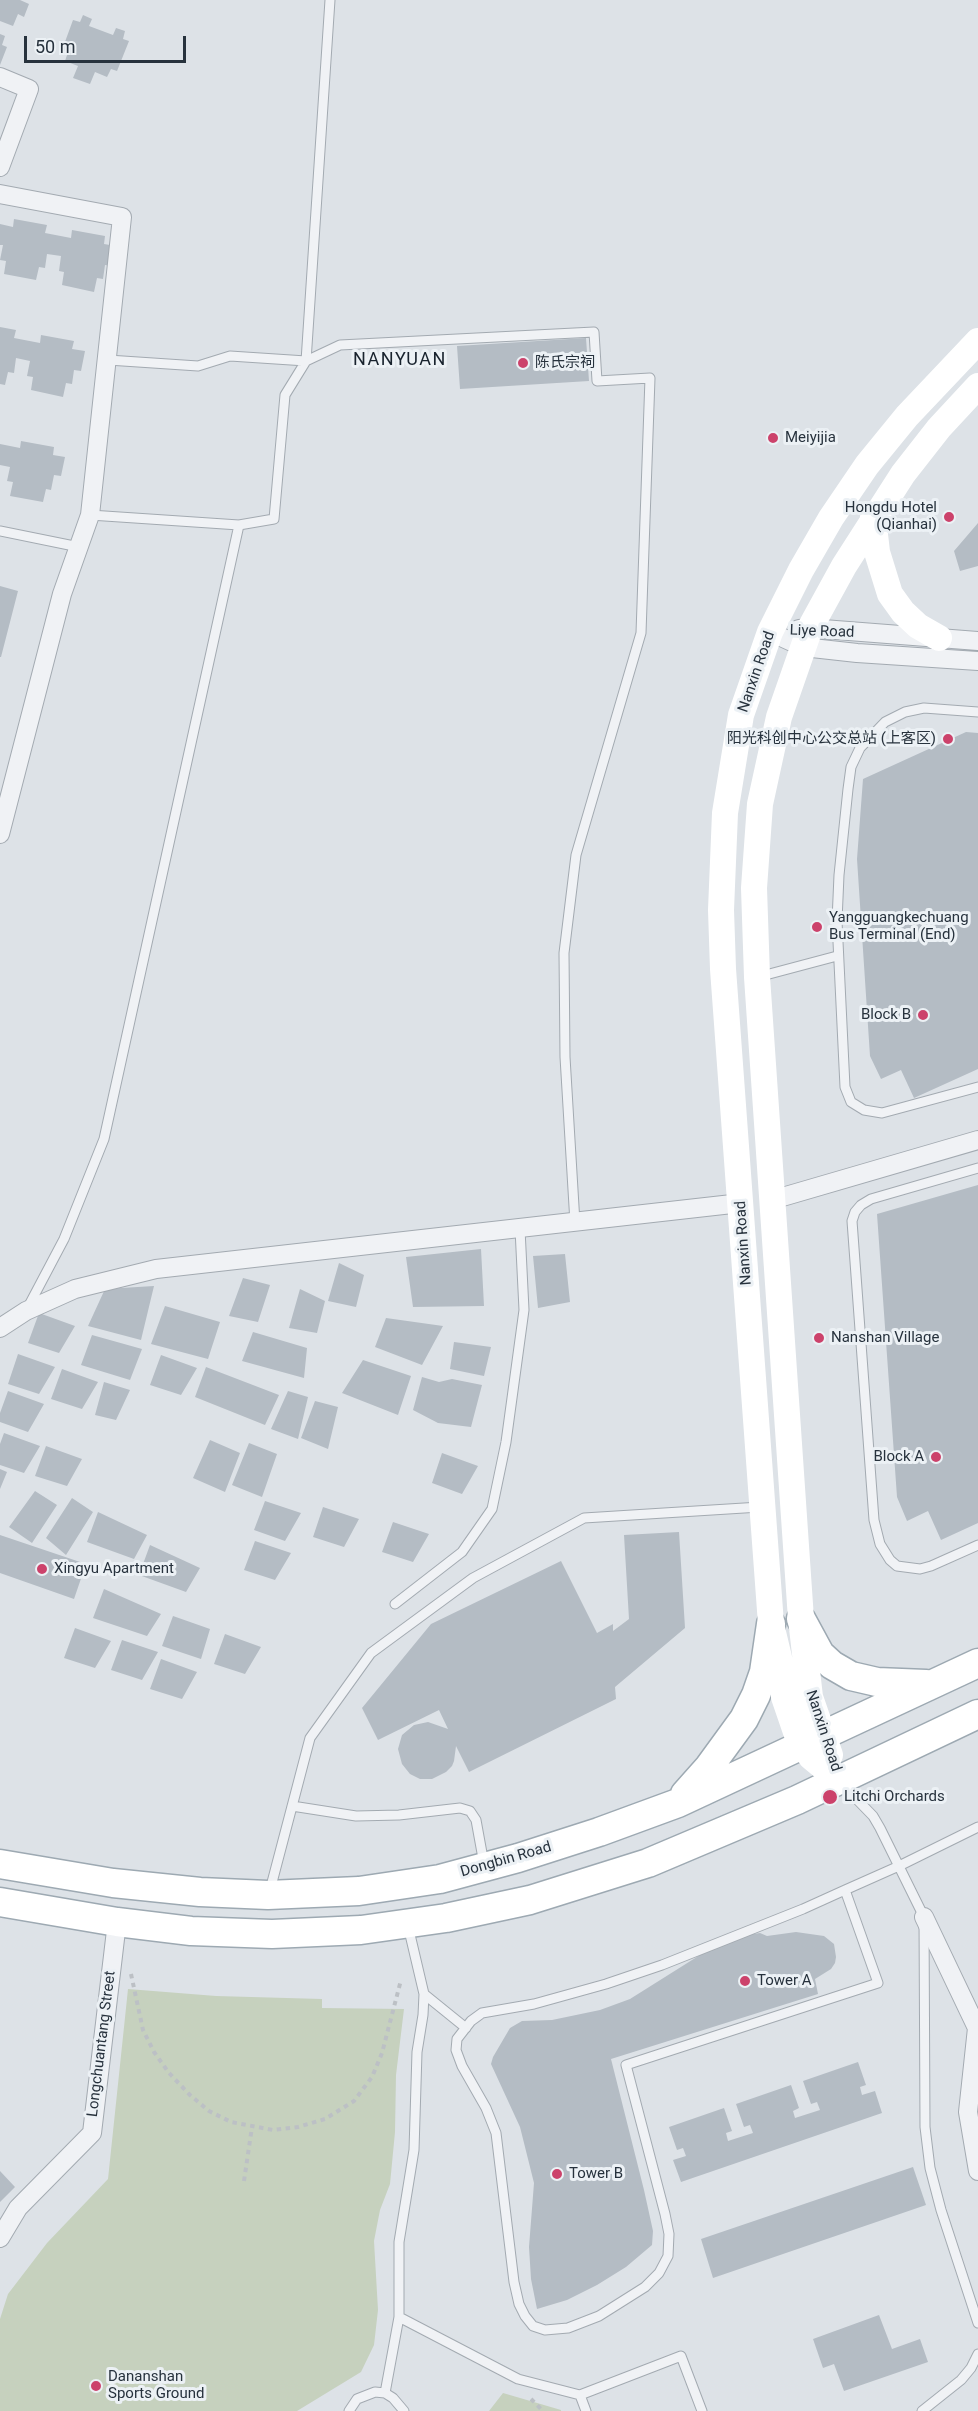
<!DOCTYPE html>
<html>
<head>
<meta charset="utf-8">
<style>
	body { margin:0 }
	#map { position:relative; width:978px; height:2411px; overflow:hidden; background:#dde2e7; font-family:Roboto,sans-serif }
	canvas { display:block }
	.scale { position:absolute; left:24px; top:36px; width:162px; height:27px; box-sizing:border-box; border:3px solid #27323d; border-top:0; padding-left:8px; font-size:18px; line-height:21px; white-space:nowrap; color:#27323d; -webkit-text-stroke:4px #ecf1f5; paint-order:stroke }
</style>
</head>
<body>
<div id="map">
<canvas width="978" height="2411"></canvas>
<div class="scale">50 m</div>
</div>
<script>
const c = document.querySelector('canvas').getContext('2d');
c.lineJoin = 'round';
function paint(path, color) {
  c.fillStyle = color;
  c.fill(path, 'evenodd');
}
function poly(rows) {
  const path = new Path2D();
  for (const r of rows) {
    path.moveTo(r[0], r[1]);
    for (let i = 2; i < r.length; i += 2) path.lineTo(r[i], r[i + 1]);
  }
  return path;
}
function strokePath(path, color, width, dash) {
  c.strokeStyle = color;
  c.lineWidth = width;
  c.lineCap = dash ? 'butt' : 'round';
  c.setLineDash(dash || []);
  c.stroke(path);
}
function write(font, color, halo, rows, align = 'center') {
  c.font = font + ' Roboto,"Noto Sans SC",sans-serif';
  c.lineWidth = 6;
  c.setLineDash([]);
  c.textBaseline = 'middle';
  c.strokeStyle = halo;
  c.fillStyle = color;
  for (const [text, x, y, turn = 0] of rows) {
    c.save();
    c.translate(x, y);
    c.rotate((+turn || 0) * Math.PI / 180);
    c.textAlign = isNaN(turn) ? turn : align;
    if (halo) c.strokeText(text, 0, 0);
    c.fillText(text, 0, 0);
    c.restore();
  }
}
paint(poly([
	[128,1989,216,1996,322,1999,322,2008,404,2009,396,2075,395,2132,390,2184,380,2210,374,2241,378,2310,374,2345,361,2372,297,2411,0,2411,0,2319,8,2294,47,2243,108,2179],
	[503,2393,561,2410,561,2411,489,2411]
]), '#c6d1be');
paint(poly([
	[0,0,20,0,29,4,24,17,18,14,13,26,0,21],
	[83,15,92,19,89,26,113,35,116,28,125,31,123,39,129,41,117,71,111,69,107,77,95,72,90,84,73,78,78,66,65,61,68,52,62,50,73,20,80,22],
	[0,34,5,36,2,45,7,47,0,65],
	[14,219,47,225,45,233,71,238,72,230,105,236,104,244,116,246,112,266,105,265,103,279,97,278,94,292,62,285,64,272,59,271,61,256,47,254,45,268,39,267,36,280,4,274,6,261,0,260,3,245,0,245,0,224,13,227],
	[0,327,16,330,14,338,40,343,41,335,74,341,72,349,85,351,81,371,74,370,72,384,66,383,63,397,31,390,33,377,27,376,30,361,16,358,14,373,8,372,5,385,0,384],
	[586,338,589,381,460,389,457,346],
	[21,441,54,447,53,455,65,457,61,476,54,475,51,490,46,489,43,502,10,496,13,482,7,481,10,467,0,465,0,444,20,448],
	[978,523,978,566,960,571,954,551],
	[0,586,18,591,1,657,0,657],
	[966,732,978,733,978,1069,914,1098,901,1070,881,1079,870,1056,857,859,863,779],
	[978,1185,978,1523,941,1540,928,1511,907,1521,897,1497,877,1214],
	[481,1249,484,1306,413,1307,406,1257],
	[565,1254,570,1302,538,1308,533,1256],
	[339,1263,364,1275,356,1307,328,1301],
	[243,1278,270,1285,258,1322,229,1316],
	[154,1286,141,1340,88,1326,105,1289],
	[300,1289,325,1301,317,1333,289,1328],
	[165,1306,220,1322,208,1359,151,1344],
	[39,1313,75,1326,59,1353,28,1343],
	[386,1318,443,1326,422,1365,375,1347],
	[253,1332,307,1348,304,1378,242,1361],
	[92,1335,142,1349,130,1380,81,1365],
	[454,1342,491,1347,484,1376,450,1369],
	[18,1354,55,1367,39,1394,8,1384],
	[161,1355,197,1368,181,1395,150,1385],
	[363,1360,411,1376,398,1415,342,1393],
	[206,1367,279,1395,265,1425,195,1397],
	[62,1369,98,1382,82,1409,51,1399],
	[422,1377,439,1382,452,1379,482,1385,471,1427,438,1423,413,1410],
	[104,1382,130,1390,116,1420,95,1415],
	[8,1391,44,1404,28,1432,0,1422,0,1413],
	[288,1391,308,1397,298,1439,271,1429],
	[315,1401,338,1407,328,1449,301,1438],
	[4,1433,40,1446,24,1473,0,1465,0,1444],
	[210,1440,240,1453,225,1492,193,1478],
	[249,1443,277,1454,262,1497,232,1485],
	[46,1446,82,1459,67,1486,35,1476],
	[442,1453,478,1466,462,1494,432,1483],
	[0,1469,7,1472,0,1489],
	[35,1491,57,1505,32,1543,9,1527],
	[72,1498,93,1512,66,1555,46,1538],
	[265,1501,301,1513,285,1541,254,1530],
	[323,1507,359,1519,344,1547,313,1537],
	[98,1512,147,1535,134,1559,87,1542],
	[393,1522,429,1534,413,1562,382,1552],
	[679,1532,685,1628,615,1687,616,1699,469,1772,456,1746,454,1761,452,1766,446,1772,432,1779,420,1779,410,1774,402,1764,398,1749,402,1735,414,1725,428,1722,448,1729,439,1710,378,1740,362,1708,431,1624,561,1561,597,1633,613,1624,613,1631,629,1619,624,1535],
	[0,1535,86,1564,74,1599,0,1573],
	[255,1541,291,1553,275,1580,244,1570],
	[150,1545,200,1568,186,1592,139,1575],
	[104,1589,161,1614,147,1636,93,1618],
	[173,1616,210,1629,201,1659,162,1646],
	[75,1628,111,1641,95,1668,64,1658],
	[225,1634,261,1647,245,1674,214,1664],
	[122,1640,158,1652,142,1680,111,1670],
	[161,1659,197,1672,182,1699,150,1689],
	[796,1932,824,1936,834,1944,836,1957,835,1963,831,1969,815,1979,818,1994,611,2059,644,2190,653,2231,652,2245,626,2267,597,2285,567,2300,537,2309,531,2279,529,2247,534,2183,520,2127,491,2064,493,2057,510,2028,522,2021,552,2020,600,2010,630,1999,700,1955,747,1935,760,1933,767,1936],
	[858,2062,866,2085,860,2087,862,2095,875,2091,882,2113,681,2182,673,2160,686,2156,683,2148,677,2150,669,2127,724,2108,732,2131,726,2133,728,2141,753,2133,750,2125,744,2127,736,2104,791,2085,799,2108,793,2111,795,2118,820,2110,817,2102,811,2104,803,2081],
	[913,2167,926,2205,713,2278,701,2239],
	[0,2171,15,2187,0,2202],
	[879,2315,892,2349,920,2339,928,2362,844,2391,834,2364,823,2368,813,2339]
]), '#b4bcc4');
const lane = poly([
	[108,360,198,366,230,356,306,361,340,345,594,332,597,381,650,378,641,633,576,855,564,953,565,1057,575,1223],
	[90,515,239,525],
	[0,531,79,547],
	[978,712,924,708,905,712,885,722,860,748,851,767,848,789,839,875,837,921,845,1087,851,1102,864,1110,882,1113,978,1087],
	[758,977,837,956],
	[978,1168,871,1199,861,1205,855,1212,852,1221,874,1520,880,1544,890,1560,897,1566,920,1569,931,1566,978,1545],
	[27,1309,64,1239,104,1139,239,525,274,519,285,395,306,361,330,0],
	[395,1604,462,1552,492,1509,506,1442,524,1310,520,1229],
	[841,1783,873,1816,880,1828,924,1917,925,2127,930,2168,941,2210,978,2323],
	[292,1806,356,1816,399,1815,460,1808,470,1811,476,1820,484,1864],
	[270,1890,310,1738,371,1653,473,1578,584,1518,760,1507],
	[845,1890,878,1983,626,2065,665,2214,669,2234,668,2256,659,2273,645,2287,599,2316,568,2328,545,2330,533,2326,525,2316,519,2304,514,2282,496,2133,486,2108,462,2066,456,2050,457,2039,471,2021,482,2013,534,2004,606,1984,662,1965,803,1909,845,1890,899,1866,978,1827],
	[424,1994,466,2028],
	[399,2317,518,2379,580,2395,681,2356,702,2411],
	[385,2393,399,2317,399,2242,414,2150,417,2052,423,2015,424,1994,408,1926],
	[580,2395,586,2411],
	[349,2411,357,2399,375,2392,385,2393,393,2398,404,2411],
	[922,2411,961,2380,971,2368,978,2354]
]);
const street = poly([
	[0,77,29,89,0,167],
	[0,194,122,217,90,515,62,594,0,834],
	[799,629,810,628,978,641],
	[770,632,803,647,857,653,978,661],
	[772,1200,978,1140],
	[0,1328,26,1311,75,1289,156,1269,741,1203],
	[924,1917,977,2028,968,2112,978,2171],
	[0,2238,18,2208,92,2133,117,1922]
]);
const primary = poly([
	[801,1619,820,1654,832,1665,851,1676,877,1682,926,1684],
	[685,1794,709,1767,744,1719,756,1695,764,1672,771,1624],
	[0,1864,113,1883,200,1892,268,1895,359,1891,440,1879,518,1858,599,1832,678,1803,978,1663],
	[0,1902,117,1922,191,1931,272,1934,361,1930,446,1918,530,1900,648,1863,797,1800,978,1714]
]);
strokePath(lane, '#a3aab1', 11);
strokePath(street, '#a3aab1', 20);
strokePath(primary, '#9da9b2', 31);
strokePath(poly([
	[131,1974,143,2030,154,2052,169,2073,190,2095,209,2111,231,2122,273,2130,298,2127,325,2119,354,2101,372,2077,382,2053,401,1980],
	[244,2181,252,2127],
	[531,2399,543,2411]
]), '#bcc0c5', 4, [4.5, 4.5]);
strokePath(lane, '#f0f2f5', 9);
strokePath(street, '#f0f2f5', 18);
strokePath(poly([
	[873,517,877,552,890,594,903,612,918,626,939,638],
	[830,1755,810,1697,801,1619,757,977,754,888,760,804,779,717,810,628,844,566,903,474,939,428,978,386],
	[840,1781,811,1757,796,1732,784,1697,781,1666,771,1624,723,969,721,910,725,813,741,715,770,632,801,570,831,518,867,465,907,416,978,341]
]), '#fff', 26);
strokePath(primary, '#fff', 28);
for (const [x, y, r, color] of [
	[523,363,6,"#cc426b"],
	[773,438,6,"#cc426b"],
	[949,517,6,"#cc426b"],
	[948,739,6,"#cc426b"],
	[817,927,6,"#cc426b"],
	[923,1015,6,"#cc426b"],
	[819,1338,6,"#cc426b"],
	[936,1457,6,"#cc426b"],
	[42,1569,6,"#cc426b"],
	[830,1797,8,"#cc426b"],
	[745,1981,6,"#cc426b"],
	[557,2174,6,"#cc426b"],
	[96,2386,6,"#cc426b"]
]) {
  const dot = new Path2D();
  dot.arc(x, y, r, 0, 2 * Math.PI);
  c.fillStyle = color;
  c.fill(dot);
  strokePath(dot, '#ecf1f5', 2);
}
write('15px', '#27323d', '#ecf1f5', [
	["陈氏宗祠",535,363],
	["Meiyijia",785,438],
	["Hongdu Hotel",937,508,"right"],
	["(Qianhai)",937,525,"right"],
	["阳光科创中心公交总站 (上客区)",936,739,"right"],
	["Yangguangkechuang",829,918],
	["Bus Terminal (End)",829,935],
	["Block B",911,1015,"right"],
	["Nanshan Village",831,1338],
	["Block A",924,1457,"right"],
	["Xingyu Apartment",54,1569],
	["Litchi Orchards",844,1797],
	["Tower A",757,1981],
	["Tower B",569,2174],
	["Dananshan",108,2377],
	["Sports Ground",108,2394]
], 'left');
write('15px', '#27323d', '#ecf1f5', [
	["Liye Road",822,632,2],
	["Nanxin Road",757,672,-71],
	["Nanxin Road",744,1243,-94],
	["Nanxin Road",823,1731,72],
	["Dongbin Road",506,1860,-16],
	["Longchuantang Street",102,2044,-83]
]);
c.letterSpacing = '1.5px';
write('18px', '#19232e', '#ecf1f5', [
	["NANYUAN",400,360]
]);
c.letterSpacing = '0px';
</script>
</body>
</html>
